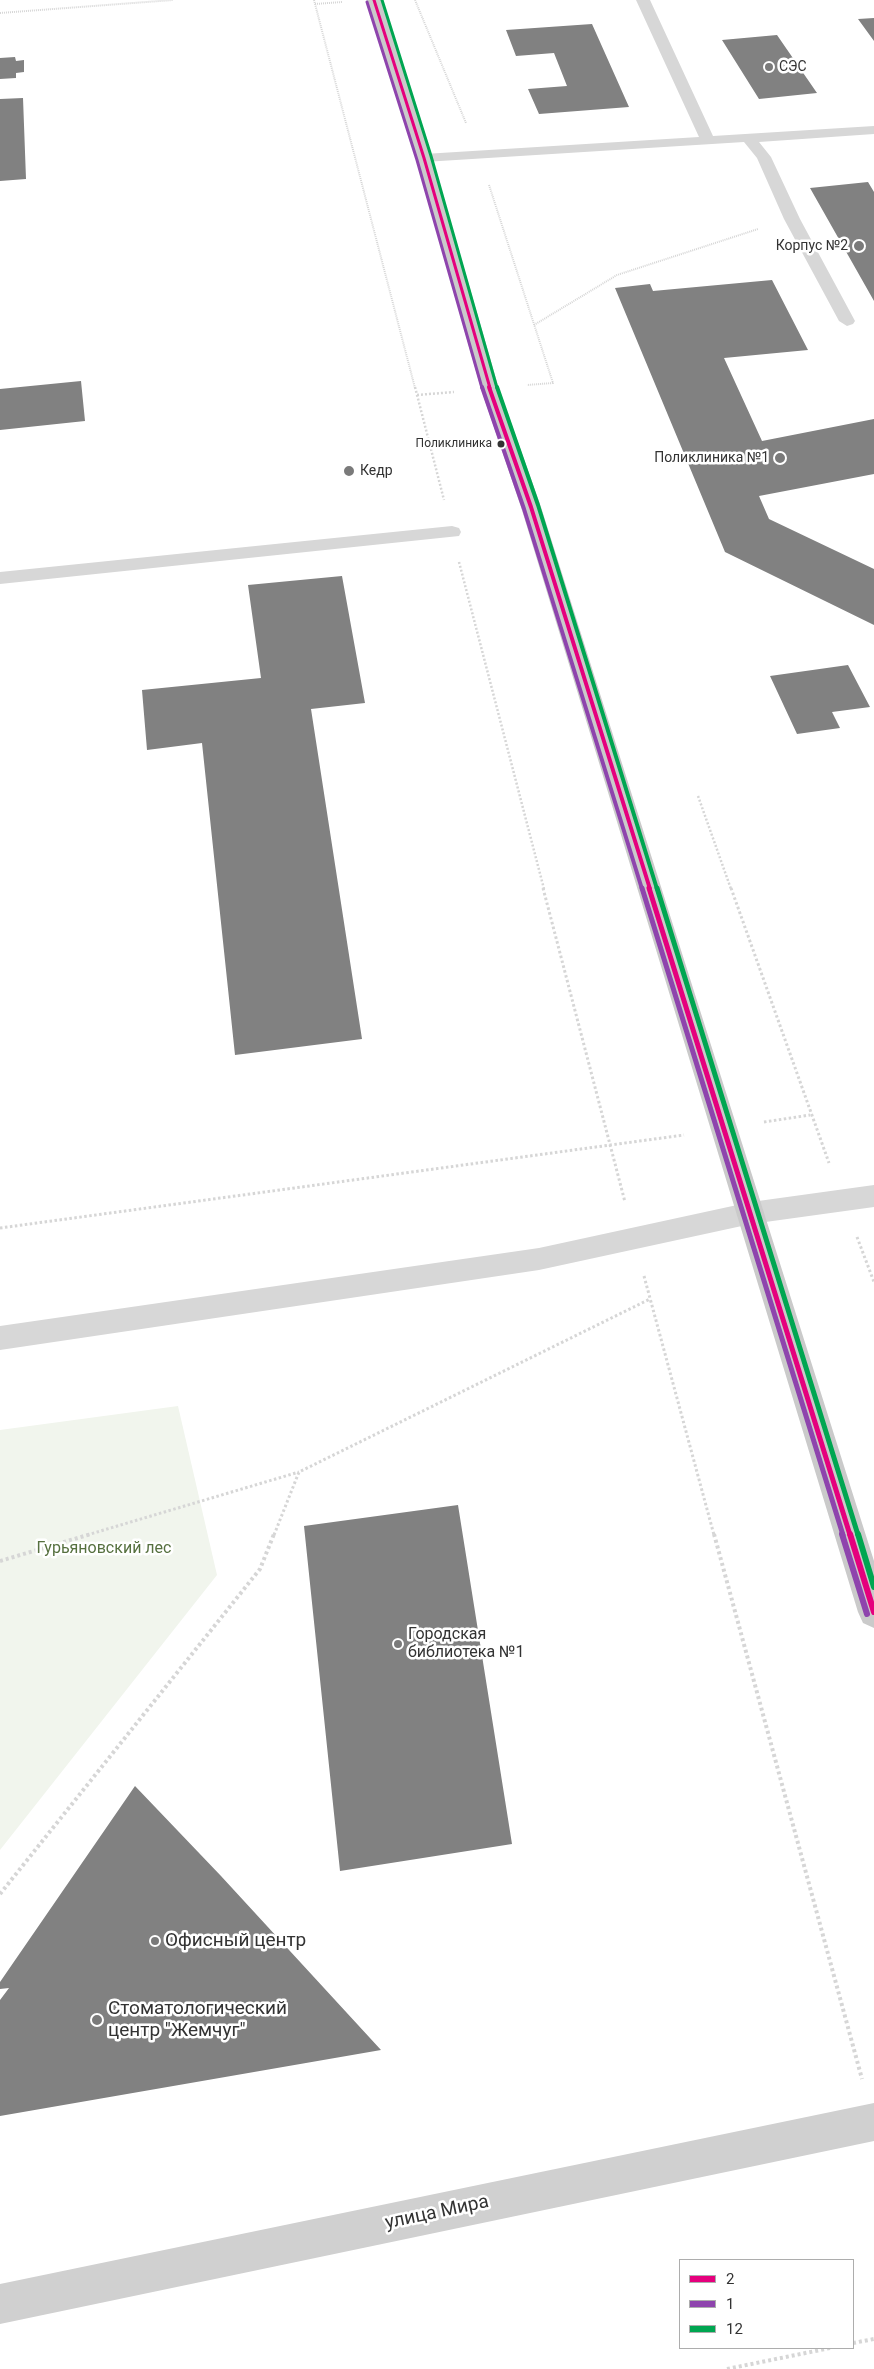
<!DOCTYPE html>
<html>
<head>
<meta charset="utf-8">
<style>
	body { margin:0 }
	#map { position:relative; width:874px; height:2369px; overflow:hidden; background:#fff; font-family:Roboto,sans-serif }
	canvas { display:block }
	.legend { position:absolute; left:679px; top:2259px; width:175px; height:90px; box-sizing:border-box; background:#fff; border:1px solid #adadad; margin:0; padding:6px 9px; list-style:none; font-size:15px; color:#333 }
	.legend li { display:flex; align-items:center; gap:10px; height:25px }
	.legend b { width:25px; border:1px solid #adadad }
</style>
</head>
<body>
<div id="map">
<canvas width="874" height="2369"></canvas>
<ul class="legend">
<li><b style="height:6px;background:#e5007d"></b>2</li>
<li><b style="height:6px;background:#8e44ad"></b>1</li>
<li><b style="height:6px;background:#00a651"></b>12</li>
</ul>
</div>
<script>
const c = document.querySelector('canvas').getContext('2d');
c.lineJoin = 'round';
function paint(path, color) {
  c.fillStyle = color;
  c.fill(path, 'evenodd');
}
function poly(rows) {
  const path = new Path2D();
  for (const r of rows) {
    path.moveTo(r[0], r[1]);
    for (let i = 2; i < r.length; i += 2) path.lineTo(r[i], r[i + 1]);
  }
  return path;
}
function strokePath(path, color, width, dash) {
  c.strokeStyle = color;
  c.lineWidth = width;
  c.lineCap = dash ? 'butt' : 'round';
  c.setLineDash(dash || []);
  c.stroke(path);
}
function write(font, color, halo, rows, align = 'center') {
  c.font = font + ' Roboto,sans-serif';
  c.lineWidth = 5;
  c.setLineDash([]);
  c.textBaseline = 'middle';
  c.strokeStyle = halo;
  c.fillStyle = color;
  for (const [text, x, y, turn = 0] of rows) {
    c.save();
    c.translate(x, y);
    c.rotate((+turn || 0) * Math.PI / 180);
    c.textAlign = isNaN(turn) ? turn : align;
    if (halo) c.strokeText(text, 0, 0);
    c.fillText(text, 0, 0);
    c.restore();
  }
}
paint(poly([
	[178,1406,217,1575,0,1850,0,1430]
]), '#f1f5ed');
paint(poly([
	[874,18,874,41,858,19],
	[592,24,629,107,539,114,528,89,567,86,554,53,516,56,506,30],
	[777,35,817,93,759,99,722,40],
	[15,57,16,61,24,60,24,72,16,73,16,78,0,79,0,58],
	[23,98,26,179,0,181,0,99],
	[868,182,874,192,874,301,810,188],
	[772,280,808,350,724,358,762,441,874,419,874,474,759,496,769,519,874,569,874,625,725,552,615,288,650,284,653,291],
	[81,381,85,421,0,430,0,389],
	[342,576,365,703,311,709,362,1039,235,1055,202,743,147,750,142,690,261,678,248,585],
	[848,665,870,707,832,712,840,728,797,734,770,676],
	[458,1505,512,1844,340,1871,304,1526],
	[135,1786,221,1876,381,2050,0,2116,0,2000,9,1988,0,1989,0,1982]
]), '#818181');
strokePath(poly([
	[314,0,415,388],
	[415,0,466,123],
	[315,4,342,2],
	[0,13,173,0],
	[489,185,553,383,527,385],
	[534,325,617,275,758,229]
]), '#d6d6d6', 2, [1, 1]);
strokePath(poly([
	[415,387,444,500],
	[417,395,454,392],
	[459,562,544,889],
	[698,796,731,889]
]), '#d6d6d6', 2.5, [2, 2]);
strokePath(poly([
	[543,888,625,1202],
	[731,888,829,1163],
	[764,1122,810,1115],
	[0,1228,684,1135],
	[857,1237,874,1282],
	[644,1276,714,1535],
	[87,1535,299,1472],
	[274,1535,299,1472,650,1299]
]), '#d6d6d6', 3, [2.5, 2.5]);
strokePath(poly([
	[714,1534,862,2079],
	[0,1561,91,1534],
	[0,1894,260,1569,274,1534],
	[853,2343,874,2339],
	[727,2369,830,2348]
]), '#d6d6d6', 4, [3, 3]);
paint(poly([
	[636,0,650,0,713,136,874,126,874,134,759,142,771,157,800,219,855,321,853,324,847,326,839,321,784,219,757,158,744,142,424,162,417,158,424,154,699,137,636,0],
	[452,526,459,528,461,532,459,536,0,584,0,572,452,526],
	[874,1185,874,1207,751,1224,539,1270,0,1350,0,1326,539,1248,751,1202,874,1185]
]), '#d7d7d7');
paint(poly([
	[874,2103,874,2141,0,2324,0,2284,874,2103]
]), '#d0d0d0');
paint(poly([
	[367,0,381,0,432,158,499,389,541,507,874,1561,874,1628,863,1623,858,1612,521,507,481,389,416,158,367,0]
]), '#cacaca');
strokePath(poly([
	[374,0,424,158,490,388]
]), '#e5007d', 3);
strokePath(poly([
	[489,387,531,507,650,889]
]), '#e5007d', 4);
strokePath(poly([
	[649,888,850,1535]
]), '#e5007d', 5);
strokePath(poly([
	[850,1534,874,1612]
]), '#e5007d', 6);
strokePath(poly([
	[367,2,417,160,482,388]
]), '#8e44ad', 3);
strokePath(poly([
	[482,387,524,509,642,889]
]), '#8e44ad', 4);
strokePath(poly([
	[642,888,843,1535]
]), '#8e44ad', 5);
strokePath(poly([
	[842,1534,867,1614]
]), '#8e44ad', 6);
strokePath(poly([
	[382,0,431,156,497,388]
]), '#00a651', 3);
strokePath(poly([
	[497,387,538,505,657,889]
]), '#00a651', 4);
strokePath(poly([
	[657,888,858,1535]
]), '#00a651', 5);
strokePath(poly([
	[858,1534,874,1587]
]), '#00a651', 6);
for (const [x, y, r, color] of [
	[769,67,5,"#7a7a7a"],
	[859,246,6,"#7a7a7a"],
	[501,444,4.5,"#333"],
	[780,458,6,"#7a7a7a"],
	[349,471,6,"#7a7a7a"],
	[398,1644,5,"#7a7a7a"],
	[155,1941,5,"#7a7a7a"],
	[97,2020,6,"#7a7a7a"]
]) {
  const dot = new Path2D();
  dot.arc(x, y, r, 0, 2 * Math.PI);
  c.fillStyle = color;
  c.fill(dot);
  strokePath(dot, '#fff', 2);
}
write('12px', '#333', '#fff', [
	["Поликлиника",492,444]
], 'right');
write('14px', '#333', '#fff', [
	["СЭС",779,67],
	["Корпус №2",848,246,"right"],
	["Поликлиника №1",769,458,"right"],
	["Кедр",360,471]
], 'left');
write('16px', '#56703f', '#fff', [
	["Гурьяновский лес",104,1549]
]);
write('16px', '#333', '#fff', [
	["Городская",408,1635],
	["библиотека №1",408,1653]
], 'left');
write('19px', '#333', '#fff', [
	["Офисный центр",165,1941],
	["Стоматологический",108,2009],
	["центр \"Жемчуг\"",108,2031]
], 'left');
write('19px', '#333', '#fff', [
	["улица Мира",437,2213,-12]
]);
</script>
</body>
</html>
